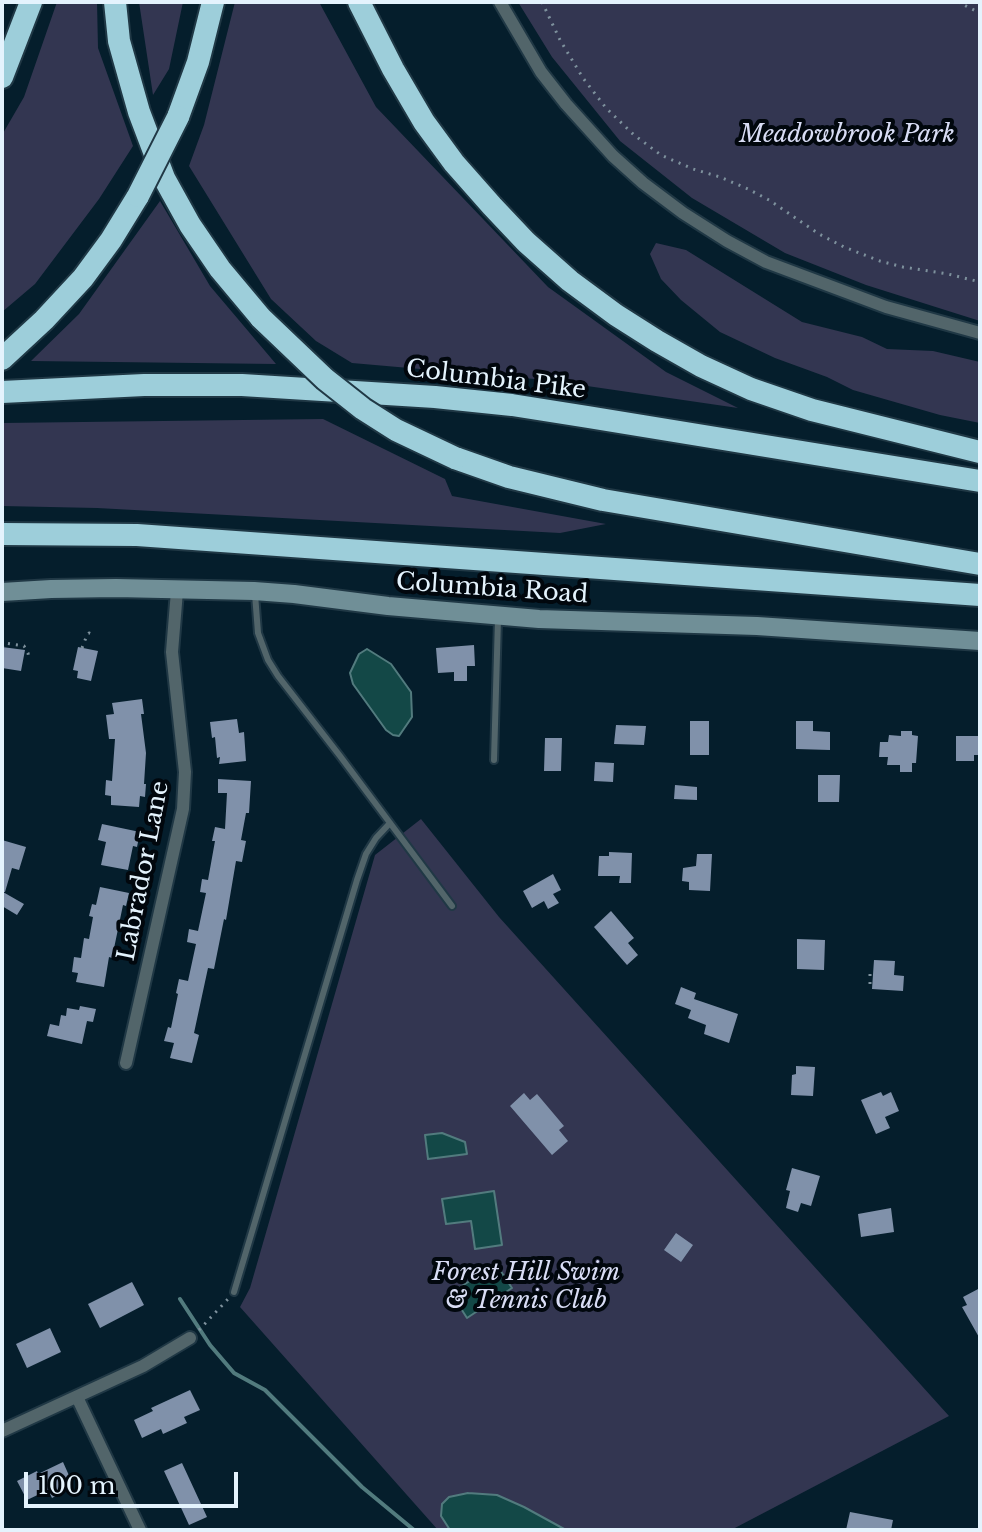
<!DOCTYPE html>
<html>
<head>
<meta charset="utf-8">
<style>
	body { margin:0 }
	#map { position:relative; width:982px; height:1532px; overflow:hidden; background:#051e2c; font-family:"Libre Baskerville",serif }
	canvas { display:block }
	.frame { position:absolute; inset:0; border:4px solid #e4f3fd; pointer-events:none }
	.scale { position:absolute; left:24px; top:1472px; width:214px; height:36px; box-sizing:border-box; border:4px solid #e4f3fd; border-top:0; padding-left:10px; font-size:24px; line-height:28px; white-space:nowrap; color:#e4f3fd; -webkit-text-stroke:6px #01070d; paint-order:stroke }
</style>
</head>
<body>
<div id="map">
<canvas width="982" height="1532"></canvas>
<div class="frame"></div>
<div class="scale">100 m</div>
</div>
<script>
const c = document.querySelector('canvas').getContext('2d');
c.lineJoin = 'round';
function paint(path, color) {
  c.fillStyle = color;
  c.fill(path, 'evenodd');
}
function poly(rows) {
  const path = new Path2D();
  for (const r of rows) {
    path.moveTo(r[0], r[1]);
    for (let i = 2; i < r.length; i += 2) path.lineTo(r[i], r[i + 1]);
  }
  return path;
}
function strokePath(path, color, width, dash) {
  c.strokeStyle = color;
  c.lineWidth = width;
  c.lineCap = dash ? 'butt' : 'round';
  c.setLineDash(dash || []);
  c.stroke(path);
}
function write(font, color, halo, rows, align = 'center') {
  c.font = font + ' "Libre Baskerville",serif';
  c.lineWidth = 8;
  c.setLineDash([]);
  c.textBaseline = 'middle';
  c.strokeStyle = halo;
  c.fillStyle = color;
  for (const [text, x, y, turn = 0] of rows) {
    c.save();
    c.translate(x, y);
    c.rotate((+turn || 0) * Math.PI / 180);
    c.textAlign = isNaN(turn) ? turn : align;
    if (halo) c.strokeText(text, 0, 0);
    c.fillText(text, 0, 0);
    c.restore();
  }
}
paint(poly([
	[57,2,97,2,98,48,133,146,99,199,35,284,2,312,2,135,24,97],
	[139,2,183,2,169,69,153,95],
	[235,2,319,2,376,107,548,287,666,372,738,408,546,380,352,363,316,341,271,299,189,166,204,125],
	[518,2,980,2,980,321,866,285,785,253,692,198,620,141,552,57],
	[160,201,210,286,276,364,31,361,79,314],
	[656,243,686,250,802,322,862,337,887,349,933,351,980,362,980,423,940,415,853,390,827,377,775,358,720,332,681,300,661,279,650,254],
	[323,419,445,479,452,496,606,524,560,533,97,508,2,506,2,423],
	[421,819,499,917,949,1416,731,1530,438,1530,240,1307,250,1288,375,855]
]), '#333651');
const water = poly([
	[367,649,391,664,411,692,412,717,399,736,393,735,386,730,353,684,350,673,359,654,367,649],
	[442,1133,465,1142,467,1154,428,1159,425,1135,442,1133],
	[494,1191,502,1245,475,1249,471,1221,446,1224,442,1199,494,1191],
	[496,1264,512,1288,467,1318,451,1293,496,1264],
	[468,1493,497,1495,524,1507,566,1530,450,1530,441,1516,442,1504,449,1497,468,1493]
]);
paint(water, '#134847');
strokePath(water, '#527b7e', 2);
strokePath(poly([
	[180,1299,210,1345,234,1373,265,1390,362,1487,414,1530]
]), '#527b7e', 4);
paint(poly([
	[474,645,475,666,467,666,467,681,454,681,454,672,438,673,436,648],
	[2,647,25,650,21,671,2,668],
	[78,647,98,651,91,681,77,678,78,671,73,670],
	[142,699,144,714,141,714,146,753,144,784,146,784,145,797,140,796,139,807,111,805,111,796,105,795,106,780,112,781,115,739,109,739,106,715,114,714,112,703],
	[237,719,239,733,244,732,246,761,219,764,220,757,217,758,215,737,212,738,210,722],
	[690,721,709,721,709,755,690,755],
	[796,721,813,721,813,731,830,732,830,750,796,749],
	[616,725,646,726,644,745,614,744],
	[901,731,912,731,912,735,918,736,916,763,912,763,912,772,900,772,900,765,887,765,888,757,879,757,880,742,888,742,889,735,901,736],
	[956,736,980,736,980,755,974,755,974,761,956,761],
	[545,738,562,738,561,771,544,771],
	[595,762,614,763,613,782,594,781],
	[818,775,840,775,839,802,818,802],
	[218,779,251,781,249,813,246,813,241,840,246,841,242,862,236,861,226,920,224,919,214,969,208,968,194,1033,199,1035,192,1063,170,1058,174,1043,164,1041,168,1027,171,1028,178,994,176,993,179,979,188,981,196,944,187,942,189,929,198,931,206,893,200,892,202,879,208,880,215,841,212,841,215,827,225,829,227,793,218,793],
	[675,785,697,787,697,800,674,799],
	[102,824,140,832,137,847,133,846,128,870,101,865,106,842,98,840],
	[2,840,26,847,19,870,12,868,5,892,3,892,24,904,17,915,2,906],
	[609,852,632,853,631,883,619,883,620,876,598,876,599,856,609,856],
	[697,854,712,854,710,891,689,890,689,882,682,881,683,868,696,866],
	[553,874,561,890,553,894,559,903,548,909,544,901,532,908,523,891],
	[100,887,129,893,126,906,123,905,112,958,109,957,104,987,76,982,78,973,72,972,74,957,81,958,84,938,89,939,93,917,89,916,92,904,96,905],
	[611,911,634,938,628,943,638,955,627,965,594,927],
	[797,939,825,940,824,970,797,969],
	[874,960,895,961,894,975,904,976,903,991,872,989],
	[681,987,696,993,694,999,738,1014,729,1043,704,1034,706,1025,688,1018,691,1010,675,1004],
	[80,1006,96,1009,93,1022,87,1021,82,1044,47,1036,50,1024,59,1026,61,1015,66,1016,67,1008,79,1010],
	[796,1066,815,1067,813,1096,791,1095,792,1075,796,1074],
	[881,1092,883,1096,891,1092,899,1111,885,1117,890,1128,876,1134,861,1100],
	[524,1093,530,1100,537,1094,564,1126,559,1130,568,1141,552,1155,510,1106],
	[792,1168,820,1176,811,1206,801,1203,798,1212,786,1208,790,1191,786,1190],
	[891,1208,894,1232,861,1237,858,1214],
	[676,1233,693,1245,681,1262,664,1250],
	[132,1282,144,1305,100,1328,88,1304],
	[980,1288,980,1339,962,1307,967,1305,963,1297],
	[50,1328,61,1352,27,1368,16,1344],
	[190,1390,200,1410,184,1417,187,1423,163,1434,161,1429,142,1438,134,1420,153,1411,151,1408],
	[63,1462,71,1480,61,1484,65,1491,52,1498,48,1490,27,1500,17,1481,37,1471,38,1474],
	[182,1463,207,1517,189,1525,164,1471],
	[850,1512,893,1520,891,1530,846,1530]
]), '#8091aa');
const lane = poly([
	[255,594,258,633,268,660,278,676,340,756,452,906],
	[494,760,498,619],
	[234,1292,357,880,366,854,376,838,390,823]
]);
const street = poly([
	[500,2,541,72,566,104,613,156,643,183,683,213,727,241,766,262,886,307,980,333],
	[126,1063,183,809,185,772,172,652,177,591],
	[77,1397,140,1530],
	[2,1431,143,1366,190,1338]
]);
const secondary = poly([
	[2,592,51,589,116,588,254,591,294,594,388,606,539,619,757,626,980,641]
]);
const highway = poly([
	[115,2,119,41,139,112,164,178,190,225,220,269,261,318],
	[359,2,393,69,424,122,454,163,492,206,526,242,570,281,616,315,657,341,701,366,751,389,812,410,980,452],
	[2,77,31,2],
	[178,117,198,62,213,2],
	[2,359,44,320,83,278,111,240,138,196],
	[2,392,144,385,242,385,435,397,512,405,588,417,980,481],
	[455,458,509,477,603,500,980,564],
	[2,534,137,535,980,595]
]);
strokePath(lane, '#203845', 10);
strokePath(street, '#203845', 16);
strokePath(secondary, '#203845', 22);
strokePath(highway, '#203845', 26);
strokePath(poly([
	[542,2,560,40,583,78,606,108,634,135,661,155,693,169,720,177,748,189,769,200,819,234,844,247,880,261,903,267,948,274,980,282],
	[958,2,980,13],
	[2,647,5,643,24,646,28,653,29,659],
	[82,648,87,635,89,633,94,635],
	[870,984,870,971,873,971],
	[199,1330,229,1298]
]), '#7e919d', 3, [2, 6]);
strokePath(lane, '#52656a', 6);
strokePath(street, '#52656a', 12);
strokePath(secondary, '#708f97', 18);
strokePath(highway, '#9dceda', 22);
const highwayBridge = poly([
	[138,196,178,117],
	[261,318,325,379,363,409,396,430,455,458]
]);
strokePath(highwayBridge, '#203845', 26, []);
strokePath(highwayBridge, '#9dceda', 22);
write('italic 24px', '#d9ddf5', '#01070d', [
	["Meadowbrook Park",847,135],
	["Forest Hill Swim",526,1273],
	["& Tennis Club",526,1301]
]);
write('24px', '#e4f3fd', '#01070d', [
	["Columbia Pike",496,380,7],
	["Columbia Road",492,589,4],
	["Labrador Lane",144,871,-79]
]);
</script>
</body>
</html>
